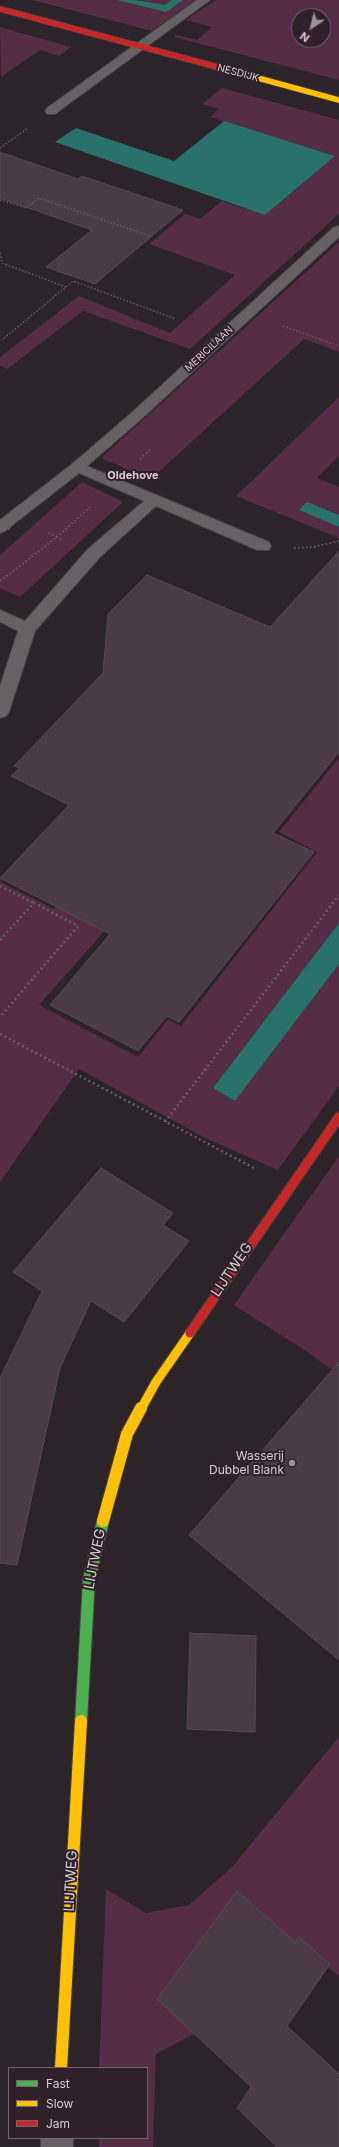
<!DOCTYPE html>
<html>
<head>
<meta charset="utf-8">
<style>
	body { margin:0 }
	#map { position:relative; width:339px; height:2147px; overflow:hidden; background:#2c2428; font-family:Inter,sans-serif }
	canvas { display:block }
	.legend { position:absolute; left:8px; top:2067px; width:140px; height:72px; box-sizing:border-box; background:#2f2029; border:1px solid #73666e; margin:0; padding:5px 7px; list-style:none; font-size:12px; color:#dacfd5 }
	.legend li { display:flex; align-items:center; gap:8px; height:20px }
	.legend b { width:20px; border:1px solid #73666e }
	.north { position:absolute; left:291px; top:8px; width:40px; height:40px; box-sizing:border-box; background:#2f2029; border:1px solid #73666e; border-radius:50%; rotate:215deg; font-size:11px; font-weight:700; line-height:16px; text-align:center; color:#dacfd5 }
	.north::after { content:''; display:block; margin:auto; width:14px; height:18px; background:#9d9398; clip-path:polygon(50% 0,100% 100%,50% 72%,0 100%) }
</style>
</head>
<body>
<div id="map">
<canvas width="339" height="2147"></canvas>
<ul class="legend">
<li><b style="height:5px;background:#4caf50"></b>Fast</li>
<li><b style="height:5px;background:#ffc107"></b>Slow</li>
<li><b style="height:5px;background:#c62828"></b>Jam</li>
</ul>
<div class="north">N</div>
</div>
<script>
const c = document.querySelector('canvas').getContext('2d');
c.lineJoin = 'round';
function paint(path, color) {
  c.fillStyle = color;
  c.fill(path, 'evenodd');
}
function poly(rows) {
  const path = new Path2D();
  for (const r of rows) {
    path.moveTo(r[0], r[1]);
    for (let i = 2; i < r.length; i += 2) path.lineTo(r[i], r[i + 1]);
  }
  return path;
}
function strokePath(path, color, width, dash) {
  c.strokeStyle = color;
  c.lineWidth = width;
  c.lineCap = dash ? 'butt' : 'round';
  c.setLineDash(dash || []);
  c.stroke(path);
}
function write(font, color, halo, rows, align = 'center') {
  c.font = font + ' Inter,sans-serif';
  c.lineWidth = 4;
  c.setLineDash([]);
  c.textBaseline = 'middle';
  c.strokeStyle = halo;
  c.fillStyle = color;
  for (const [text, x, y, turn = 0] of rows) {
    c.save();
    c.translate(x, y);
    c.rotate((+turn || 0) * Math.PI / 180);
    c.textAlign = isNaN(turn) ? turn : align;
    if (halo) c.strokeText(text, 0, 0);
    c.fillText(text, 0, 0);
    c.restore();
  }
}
paint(poly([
	[32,0,195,0,152,31],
	[216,0,339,0,339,80,174,37,176,35,197,40,212,27,186,20],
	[299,16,323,16,323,40,299,40],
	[0,27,71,47,59,56,40,50,1,77],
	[222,88,339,120,339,214,190,349,83,311,7,369,0,366,0,357,79,296,170,333,235,275,149,244,185,214,200,219,222,201,265,215,335,156,210,117,219,109,202,104],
	[339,242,339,352,304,339,151,479,101,458],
	[339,397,339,456,317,478,339,487,339,515,307,503,299,510,339,527,339,538,236,496],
	[82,482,123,502,20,597,0,588,0,555],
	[339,758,339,923,213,1088,235,1101,339,964,339,1086,278,1170,205,1138,79,1069,0,1182,0,882,54,909,63,900,109,926,39,1005,138,1057,168,1019,181,1026,317,852,279,832],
	[339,1156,339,1375,309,1353,234,1305],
	[339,1737,339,1976,298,1946,205,2028,156,2054,153,2147,99,2147,99,2138,147,2138,147,2068,99,2068,106,1889,146,1913,189,1905,232,1867]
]), '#552e45');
paint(poly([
	[117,0,134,0,165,5,172,0,183,0,166,12],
	[224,121,335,156,265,215,55,142,76,128,174,161],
	[307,502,339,515,339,527,299,510],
	[339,923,339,964,235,1101,213,1088]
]), '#29726b');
const building = poly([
	[0,152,78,179,82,176,183,210,95,284,46,267,92,230,0,198,0,152],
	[339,551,339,752,273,833,314,852,179,1022,167,1016,138,1051,50,1005,110,934,0,878,69,805,11,776,19,768,14,766,103,673,108,614,147,575,270,627,339,551],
	[101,1168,173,1213,163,1225,189,1241,124,1322,91,1301,60,1368,17,1565,0,1563,0,1378,42,1291,13,1272,101,1168],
	[339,1362,339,1660,189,1535,339,1362],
	[190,1633,256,1636,255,1732,187,1729,190,1633],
	[237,1891,295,1942,299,1937,330,1964,287,2026,339,2074,339,2147,277,2147,237,2108,251,2087,157,1999,237,1891]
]);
paint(building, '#4a3b44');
strokePath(building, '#544c51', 1);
const lane = poly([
	[197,0,210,0,55,114,47,114,45,111,47,108,197,0],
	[339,226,339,237,138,422,87,466,269,542,271,546,269,550,257,550,156,506,100,557,35,631,9,712,6,716,0,718,0,686,18,631,0,622,0,610,25,621,88,549,144,501,79,473,5,531,0,533,0,520,72,464,128,416,334,227,339,226]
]);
const street = poly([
	[0,519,9,521,12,525,9,529,0,530,0,519],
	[41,2138,73,2138,73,2147,41,2147,41,2138]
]);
const fast = poly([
	[81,1721,89,1580,103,1521]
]);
const slowFar2 = poly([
	[236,72,339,100]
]);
const slowFar1 = poly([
	[141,1409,156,1382,190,1333]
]);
const slow = poly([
	[103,1521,127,1434,141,1408],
	[61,2068,81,1721]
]);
const jamFar1 = poly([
	[0,9,236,72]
]);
const jam = poly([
	[190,1333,339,1117]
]);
strokePath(lane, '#474044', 2);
strokePath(street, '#474044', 2);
strokePath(fast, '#474044', 14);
strokePath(slowFar2, '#474044', 7);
strokePath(slowFar1, '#474044', 11);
strokePath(slow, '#474044', 14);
strokePath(jamFar1, '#474044', 7);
strokePath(jam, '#474044', 11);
strokePath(poly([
	[0,148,27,129],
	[0,200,26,208,39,198,150,236],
	[0,253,2,263,66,287,2,340],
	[66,287,73,281,176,319],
	[283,326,339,346]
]), '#635d60', 1.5, [1.5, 2]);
strokePath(poly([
	[140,459,151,449],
	[61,539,57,537,90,507],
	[294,548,314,547,339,541],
	[0,581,57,537,47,532]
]), '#635d60', 2, [1.5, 2.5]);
strokePath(poly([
	[0,886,34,903],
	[0,940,34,903,78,926,0,1017],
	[0,1034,256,1169],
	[165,1122,339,895]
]), '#635d60', 2.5, [2, 3]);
paint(lane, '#686164');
paint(street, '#686164');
strokePath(fast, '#4caf50', 12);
strokePath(slowFar2, '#ffc107', 5.5);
strokePath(slowFar1, '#ffc107', 9);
strokePath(slow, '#ffc107', 12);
strokePath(jamFar1, '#c62828', 5.5);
strokePath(jam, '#c62828', 9);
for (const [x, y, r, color] of [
	[292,1463,4,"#9d9398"]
]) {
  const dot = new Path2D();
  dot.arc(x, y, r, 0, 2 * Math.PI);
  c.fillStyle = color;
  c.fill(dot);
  strokePath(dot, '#2f2029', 1.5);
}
write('10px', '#dacfd5', '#2f2029', [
	["NESDIJK",238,73,15],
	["MERICILAAN",209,349,-43]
]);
write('bold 11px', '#dacfd5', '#2f2029', [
	["Oldehove",133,476]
]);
write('12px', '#dacfd5', '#2f2029', [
	["Wasserij",284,1456],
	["Dubbel Blank",284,1470]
], 'right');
write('14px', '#dacfd5', '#2f2029', [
	["LIJTWEG",232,1270,-56],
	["LIJTWEG",95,1559,-79],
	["LIJTWEG",71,1881,-87]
]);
</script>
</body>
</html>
